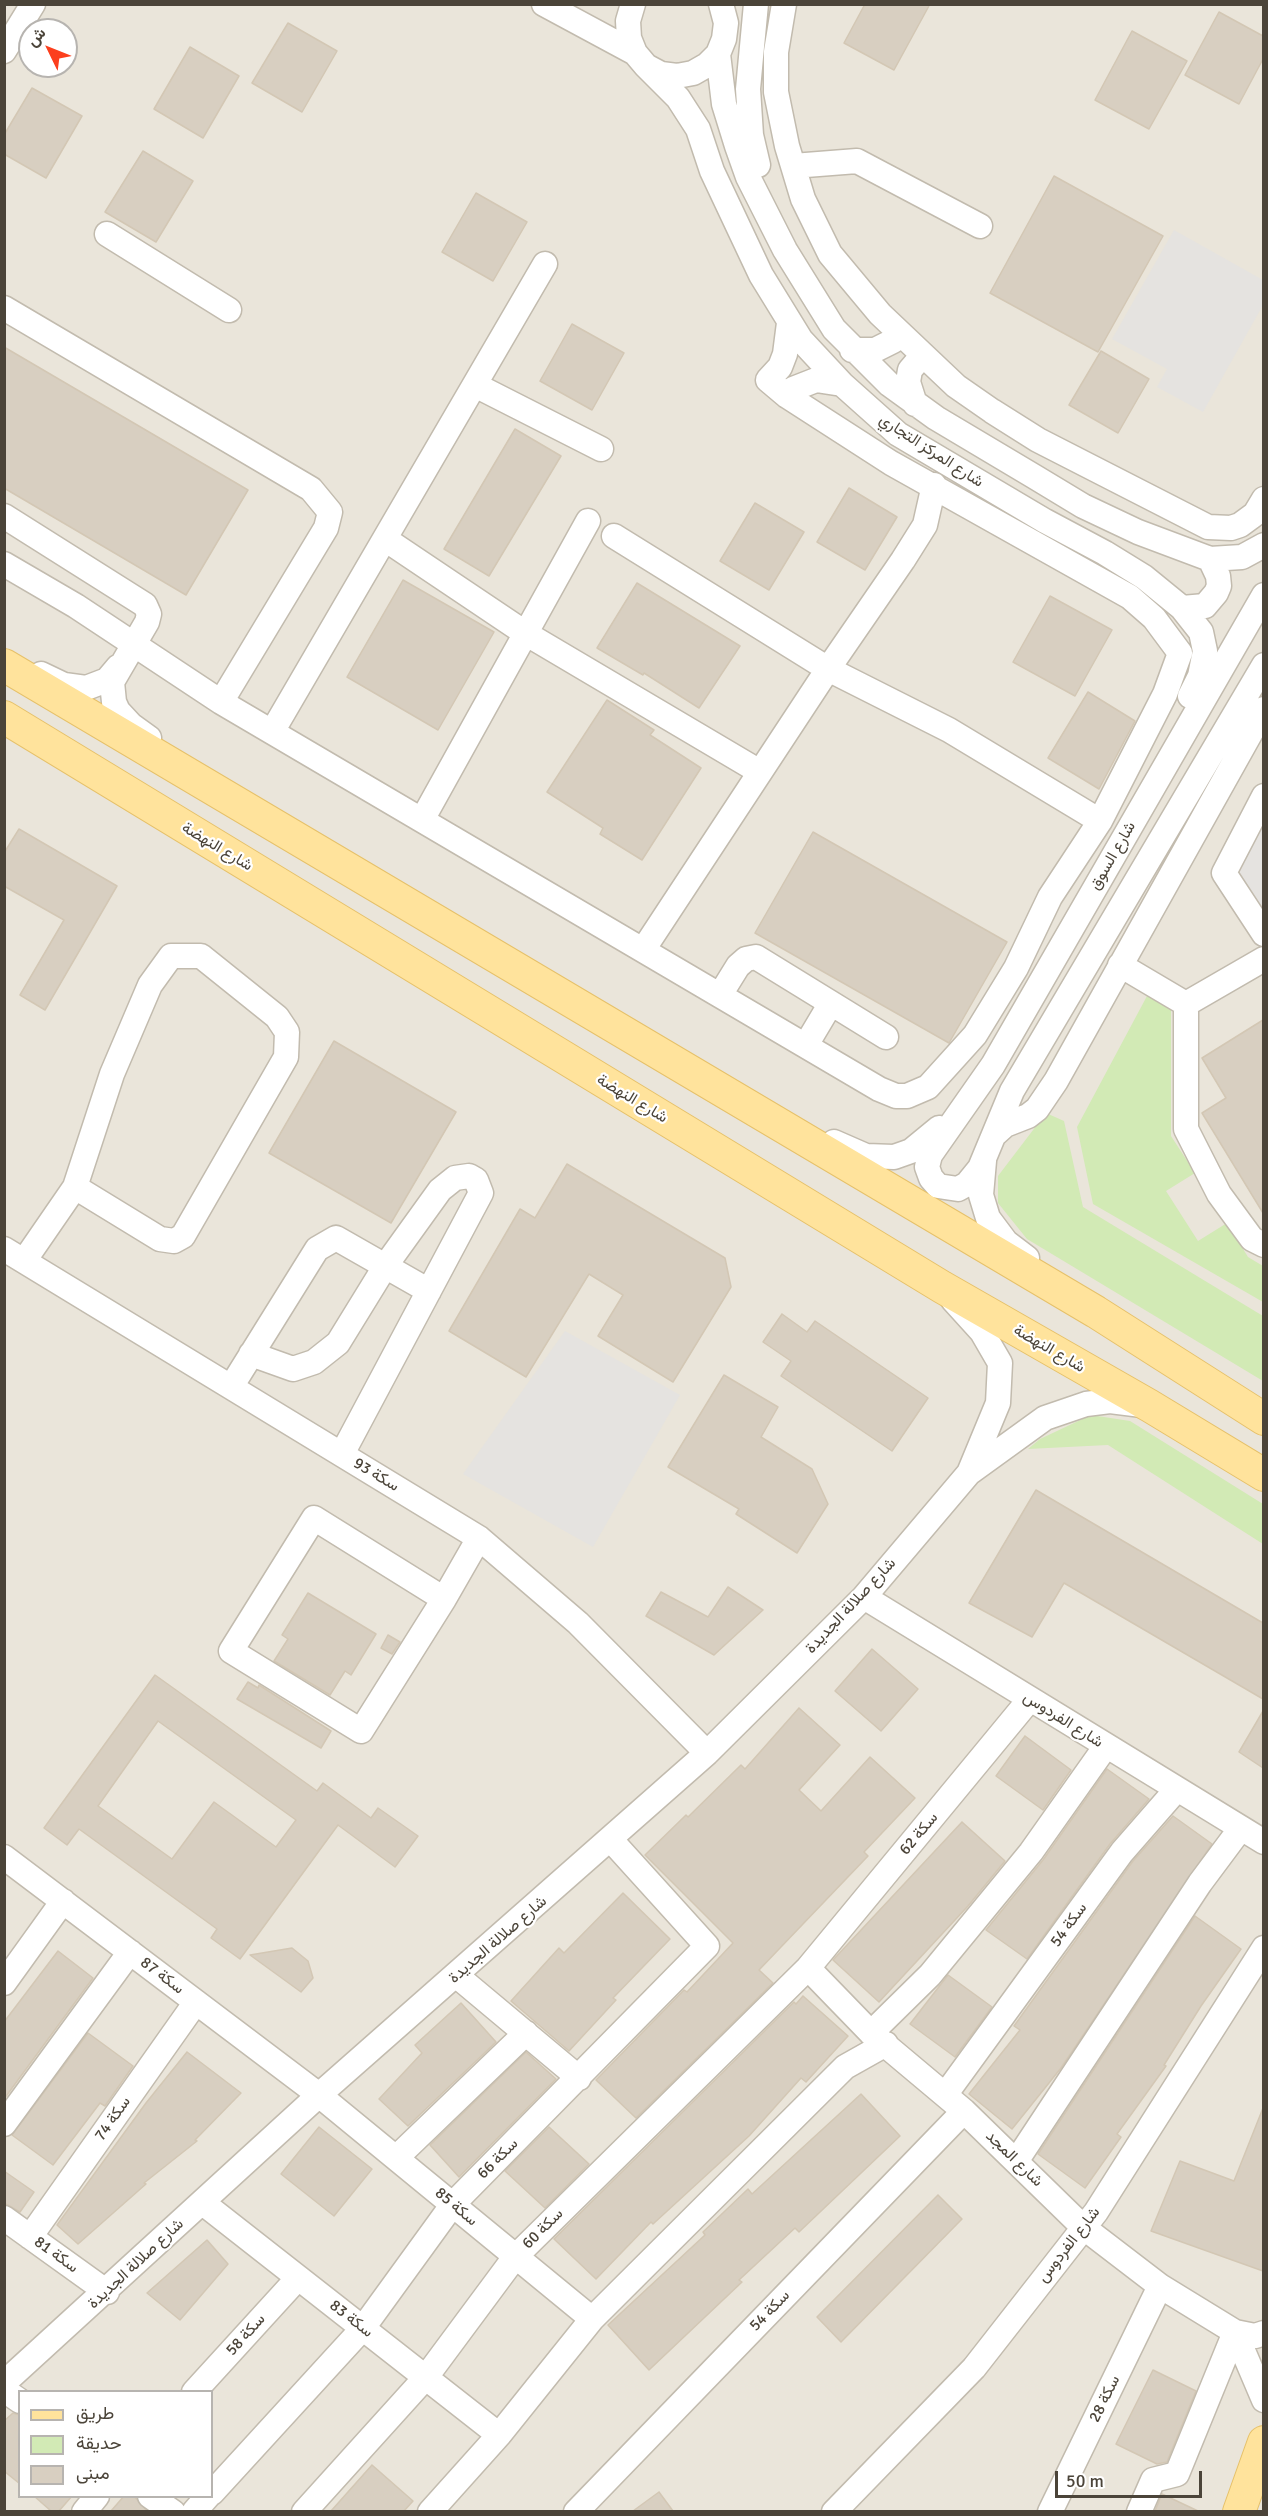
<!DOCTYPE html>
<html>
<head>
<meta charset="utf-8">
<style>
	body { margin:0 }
	#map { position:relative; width:1268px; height:2516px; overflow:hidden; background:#f6f3ec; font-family:Signika,Vazirmatn,sans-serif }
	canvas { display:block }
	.frame { position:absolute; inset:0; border:6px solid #4b4439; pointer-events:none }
	.legend { position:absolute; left:18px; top:2390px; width:195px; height:108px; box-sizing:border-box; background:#fff; border:2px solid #b7b4b0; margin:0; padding:8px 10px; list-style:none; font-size:18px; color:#4b4439 }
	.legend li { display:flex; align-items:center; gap:12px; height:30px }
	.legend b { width:30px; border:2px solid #b7b4b0 }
	.north { position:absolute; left:18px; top:18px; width:60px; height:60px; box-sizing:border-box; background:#fff; border:2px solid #b7b4b0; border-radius:50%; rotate:313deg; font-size:16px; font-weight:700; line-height:24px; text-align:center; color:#4b4439 }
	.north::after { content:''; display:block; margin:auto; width:21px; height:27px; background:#fc3f1d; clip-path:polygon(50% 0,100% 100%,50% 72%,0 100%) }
	.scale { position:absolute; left:1055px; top:2471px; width:147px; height:27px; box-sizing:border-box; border:3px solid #4b4439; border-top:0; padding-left:8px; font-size:18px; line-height:21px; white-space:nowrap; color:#4b4439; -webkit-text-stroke:4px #fff; paint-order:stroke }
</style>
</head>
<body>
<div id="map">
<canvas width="1268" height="2516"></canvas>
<div class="frame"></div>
<ul class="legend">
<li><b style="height:8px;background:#ffe39c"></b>طريق</li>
<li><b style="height:16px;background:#d2eab5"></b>حديقة</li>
<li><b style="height:16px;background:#d8cfc1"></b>مبنى</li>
</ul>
<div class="north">ش</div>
<div class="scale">50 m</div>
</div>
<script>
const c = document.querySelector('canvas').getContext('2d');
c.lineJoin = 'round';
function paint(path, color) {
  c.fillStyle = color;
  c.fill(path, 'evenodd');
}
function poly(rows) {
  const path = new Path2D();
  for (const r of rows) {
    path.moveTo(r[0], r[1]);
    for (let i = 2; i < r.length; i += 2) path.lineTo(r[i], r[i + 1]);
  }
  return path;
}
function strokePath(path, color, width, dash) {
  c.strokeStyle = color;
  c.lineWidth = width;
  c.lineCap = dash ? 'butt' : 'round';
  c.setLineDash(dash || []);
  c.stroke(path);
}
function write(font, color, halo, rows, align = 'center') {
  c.font = font + ' Signika,Vazirmatn,sans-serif';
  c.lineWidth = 4.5;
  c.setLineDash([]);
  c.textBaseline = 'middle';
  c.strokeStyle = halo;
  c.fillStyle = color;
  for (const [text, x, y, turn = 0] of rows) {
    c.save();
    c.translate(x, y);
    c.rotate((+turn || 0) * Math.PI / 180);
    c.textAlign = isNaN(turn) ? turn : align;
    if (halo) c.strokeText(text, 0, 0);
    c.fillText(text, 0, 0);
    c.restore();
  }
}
paint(poly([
	[5,5,1263,5,1263,2511,5,2511],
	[30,30,66,30,66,66,30,66],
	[20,2392,212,2392,212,2496,20,2496]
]), '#eae5da');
paint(poly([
	[1147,996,1171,1008,1171,1136,1195,1173,1166,1191,1198,1241,1227,1223,1248,1257,1263,1266,1263,1302,1093,1204,1077,1127],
	[1046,1113,1064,1121,1083,1207,1263,1316,1263,1381,1027,1239,998,1203,998,1176],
	[1091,1415,1130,1421,1263,1504,1263,1544,1108,1445,1028,1449,1040,1439]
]), '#d2eab5');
paint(poly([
	[1174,230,1263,280,1263,305,1203,412,1157,387,1167,369,1112,339],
	[1263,809,1263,948,1261,950,1221,884],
	[565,1331,680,1395,593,1547,463,1474]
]), '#e5e3e0');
const building = poly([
	[865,4,930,4,894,70,844,43,865,4],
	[1219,12,1263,36,1263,59,1239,104,1185,75,1219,12],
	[288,23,337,51,302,112,252,83,288,23],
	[1132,31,1187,61,1149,129,1095,100,1132,31],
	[190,47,239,76,203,138,154,109,190,47],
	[32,88,82,116,46,178,4,154,4,135,32,88],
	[143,151,193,181,156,242,105,212,143,151],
	[1054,176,1163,236,1098,352,990,293,1054,176],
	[476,193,527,222,493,281,442,252,476,193],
	[572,324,624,353,592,410,540,381,572,324],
	[4,347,248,490,186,595,4,488,4,347],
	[1101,351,1149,379,1118,433,1069,405,1101,351],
	[515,429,561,456,489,576,444,549,515,429],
	[849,488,897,517,865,570,817,542,849,488],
	[755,503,804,532,769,590,720,561,755,503],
	[403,580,494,632,438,730,347,677,403,580],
	[637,583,740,646,699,708,644,673,643,675,597,648,637,583],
	[1050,596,1112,630,1075,696,1013,662,1050,596],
	[1088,692,1135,721,1099,789,1048,758,1088,692],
	[607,700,654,730,650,735,701,768,642,860,600,834,603,828,547,792,607,700],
	[19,829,117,886,45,1010,20,995,64,920,4,886,4,853,19,829],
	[813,832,1007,942,949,1043,755,933,813,832],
	[1263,1020,1263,1213,1202,1113,1226,1098,1202,1058,1263,1020],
	[334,1041,456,1112,391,1223,269,1153,334,1041],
	[567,1164,725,1258,731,1287,673,1382,598,1336,623,1295,589,1274,526,1377,449,1331,520,1209,535,1218,567,1164],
	[782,1314,807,1332,815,1321,928,1398,892,1451,781,1376,791,1361,763,1342,782,1314],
	[724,1375,778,1407,761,1437,812,1469,828,1504,797,1553,736,1514,739,1509,668,1467,724,1375],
	[1036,1490,1263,1623,1263,1699,1064,1583,1032,1637,969,1603,1036,1490],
	[728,1587,763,1610,714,1655,646,1616,661,1592,708,1617,728,1587],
	[308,1593,376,1634,351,1675,345,1671,330,1695,274,1661,288,1639,282,1635,308,1593],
	[388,1635,400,1642,392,1654,381,1648,388,1635],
	[872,1649,918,1689,881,1731,835,1691,872,1649],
	[155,1675,317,1791,323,1783,371,1818,378,1808,418,1836,395,1867,338,1825,240,1959,211,1938,217,1929,79,1829,67,1845,44,1828,155,1675],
	[158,1721,296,1820,276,1847,214,1802,172,1859,98,1806,158,1721],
	[248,1682,258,1688,259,1685,331,1731,321,1748,237,1699,248,1682],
	[799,1708,840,1745,799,1790,821,1811,870,1757,915,1798,864,1852,868,1856,759,1970,773,1983,636,2118,596,2080,684,1990,687,1992,733,1943,645,1855,686,1815,688,1817,741,1765,745,1769,799,1708],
	[1263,1711,1263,1768,1239,1752,1263,1711],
	[1025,1736,1071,1770,1043,1810,996,1776,1025,1736],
	[1107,1769,1149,1799,1110,1844,1027,1959,986,1930,1043,1860,1107,1769],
	[1173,1816,1212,1844,1061,2068,1012,2129,969,2094,1020,2030,1014,2026,1133,1861,1173,1816],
	[962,1822,1005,1861,968,1906,879,2002,833,1960,962,1822],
	[623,1893,670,1939,613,1998,616,2000,569,2051,511,2001,559,1948,564,1953,623,1893],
	[1195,1916,1241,1949,1201,2006,1164,2065,1166,2066,1117,2134,1121,2137,1085,2188,1038,2154,1195,1916],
	[292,1948,308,1961,313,1978,301,1992,250,1955,292,1948],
	[58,1951,93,1978,4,2099,4,2022,58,1951],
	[948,1975,992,2007,955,2057,910,2024,948,1975],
	[803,1996,848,2036,806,2082,801,2078,749,2136,653,2224,651,2222,596,2279,554,2239,794,2002,796,2004,803,1996],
	[461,2003,496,2042,408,2126,379,2099,422,2053,415,2045,461,2003],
	[88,2033,133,2066,105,2106,100,2103,53,2165,12,2135,88,2033],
	[187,2052,241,2093,195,2140,197,2141,144,2183,146,2184,78,2244,57,2225,146,2103,187,2052],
	[526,2052,556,2079,459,2177,430,2145,526,2052],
	[861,2094,900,2136,799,2232,795,2228,739,2280,742,2282,649,2370,608,2325,705,2235,703,2232,748,2189,752,2194,861,2094],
	[1263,2108,1263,2271,1151,2231,1180,2161,1234,2181,1263,2108],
	[319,2127,372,2169,334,2216,281,2174,319,2127],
	[549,2127,589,2164,545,2208,505,2171,549,2127],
	[4,2171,34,2192,20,2212,4,2203,4,2171],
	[938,2195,962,2219,841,2342,817,2317,938,2195],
	[207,2240,228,2264,180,2320,147,2293,207,2240],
	[1153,2370,1196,2391,1167,2462,1157,2464,1116,2444,1153,2370],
	[13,2413,20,2415,20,2484,4,2471,4,2421,13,2413],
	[372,2465,413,2501,404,2511,331,2511,372,2465],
	[659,2492,673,2511,633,2511,659,2492],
	[1162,2494,1198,2511,1155,2511,1162,2494],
	[34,2496,72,2496,59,2511,51,2511,34,2496],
	[124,2496,134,2496,147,2511,111,2511,124,2496]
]);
paint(building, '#d8cfc1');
strokePath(building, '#d3c7b4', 1.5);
const minor = poly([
	[544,4,635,53],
	[633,4,628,21,629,38,635,53,646,66,661,74,677,76,693,73,707,65,718,54,724,39,726,23,721,4],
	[756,4,748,89,751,135,758,165],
	[784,4,776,52,776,92,787,146,803,199,830,254,880,314,956,386,992,411,1038,440,1208,527,1231,528,1240,525,1255,514,1264,499],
	[4,51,33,4],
	[718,54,724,104,737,146,748,177,785,250,834,329,889,384,936,418,1035,477,1083,506,1138,532,1210,559,1242,557,1264,545],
	[646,66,678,98,698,129,712,171,761,275,801,340,842,384,898,434,1045,521,1105,553,1144,577,1182,608,1201,632,1205,651,1200,676,1190,696],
	[793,166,857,161,980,226],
	[107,234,229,310],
	[4,308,311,489,330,512,326,528,221,702],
	[852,350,875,350,893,341,899,334],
	[475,385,601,449],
	[787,396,793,389,816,380,842,384],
	[915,404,908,382,910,370,922,356],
	[4,516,145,605,149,614,147,622,112,682,114,702,118,711,131,725,149,738],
	[614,536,828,669,949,730,1100,821],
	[385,539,525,633,760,772],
	[4,564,76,606,221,702,879,1089,896,1096,907,1096,928,1087,975,1035,1016,968,1050,897,1100,821,1165,694,1180,653,1154,618,1130,597,891,463,787,396,768,380,780,367,785,354,789,323],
	[1264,595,993,1065,930,1155,927,1167,931,1178,938,1186,958,1189,967,1184,980,1168,1012,1091,1264,665],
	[1182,608,1205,606,1216,593,1219,586,1218,576,1210,559],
	[41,674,64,685,86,688,107,680,118,667],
	[272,732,545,264],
	[1264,796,1224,873,1264,934],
	[422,820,588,521],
	[643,950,828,669,903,560,925,525,934,485],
	[1120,965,1186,1004,1186,1129,1219,1194,1252,1239,1264,1245],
	[720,995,738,966,746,959,756,957,886,1037],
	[1186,1004,1264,959],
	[806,1045,831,1003],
	[994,1135,1005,1125,1028,1116,1037,1109,1056,1081,1264,709],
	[834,1142,866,1156,894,1157,911,1151,939,1128],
	[984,1161,981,1195,988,1218,1006,1242,1027,1258],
	[4,1249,479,1538,578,1623,707,1753],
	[24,1261,75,1187,160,1239,174,1241,183,1236,286,1057,287,1032,277,1017,201,956,171,956,150,985,112,1074,75,1187],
	[953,1300,982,1332,1000,1363,998,1403,969,1473],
	[251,1354,293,1369,314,1362,338,1343,386,1265,440,1190,455,1178,469,1176,476,1180,481,1193,342,1454],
	[231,1387,317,1249,336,1238,429,1291],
	[864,1597,1264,1842],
	[444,1599,314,1518,231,1651,361,1731,444,1599,479,1538],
	[4,1857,319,2095,592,2319],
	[808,1968,871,2033,964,2111,1083,2227,1160,2286,1235,2332,1255,2336,1264,2333],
	[457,1976,579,2078],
	[4,1983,63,1901],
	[871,2033,930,1975,1031,1852,1106,1746],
	[945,2095,1122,1852,1177,1789],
	[4,2124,130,1952],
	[396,2158,526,2033],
	[1017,2160,1200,1883,1241,1828],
	[203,2203,499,2435],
	[4,2218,107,2292],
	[30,2237,196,2002],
	[1235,2332,1264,2400],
	[4,2383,319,2095,707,1753,864,1597,969,1473,1045,1418,1086,1404,1110,1401,1142,1405],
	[4,2390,20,2401],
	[194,2392,298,2278],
	[212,2493,363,2328,453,2204,707,1946,611,1840],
	[150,2496,173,2512],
	[84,2512,97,2496],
	[194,2512,208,2496],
	[304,2512,426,2377,515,2257,808,1968,1030,1699],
	[430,2512,499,2435,592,2319,845,2067,886,2044],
	[576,2512,964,2111],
	[834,2512,974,2368,1096,2212,1264,1948],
	[1050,2512,1160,2286],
	[1139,2512,1153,2480,1177,2474,1235,2332]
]);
const major = poly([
	[4,665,1096,1312,1264,1419],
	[4,717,942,1287,1150,1406,1264,1475],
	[1239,2512,1264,2442]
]);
strokePath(minor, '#c2bbae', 27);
strokePath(major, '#e6c16a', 34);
strokePath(minor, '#fff', 24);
strokePath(major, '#ffe39c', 32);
write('16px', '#4b4439', '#fff', [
	["شارع المركز التجاري",931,451,33],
	["شارع النهضة",217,847,31],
	["شارع السوق",1113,856,-60],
	["شارع النهضة",632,1099,31],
	["شارع النهضة",1049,1349,30],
	["سكة 93",376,1475,31],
	["شارع صلالة الجديدة",851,1606,-47],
	["شارع الفردوس",1063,1720,32],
	["سكة 62",919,1834,-50],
	["سكة 54",1069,1925,-54],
	["شارع صلالة الجديدة",498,1940,-41],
	["سكة 87",162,1976,37],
	["سكة 74",113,2119,-55],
	["سكة 66",498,2159,-45],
	["شارع المجد",1014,2159,44],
	["سكة 85",456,2207,40],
	["سكة 60",543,2229,-45],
	["شارع الفردوس",1069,2245,-52],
	["سكة 81",56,2255,36],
	["شارع صلالة الجديدة",136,2264,-43],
	["سكة 54",770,2311,-46],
	["سكة 83",351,2319,38],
	["سكة 58",246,2335,-48],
	["سكة 28",1105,2399,-64]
]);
</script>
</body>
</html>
